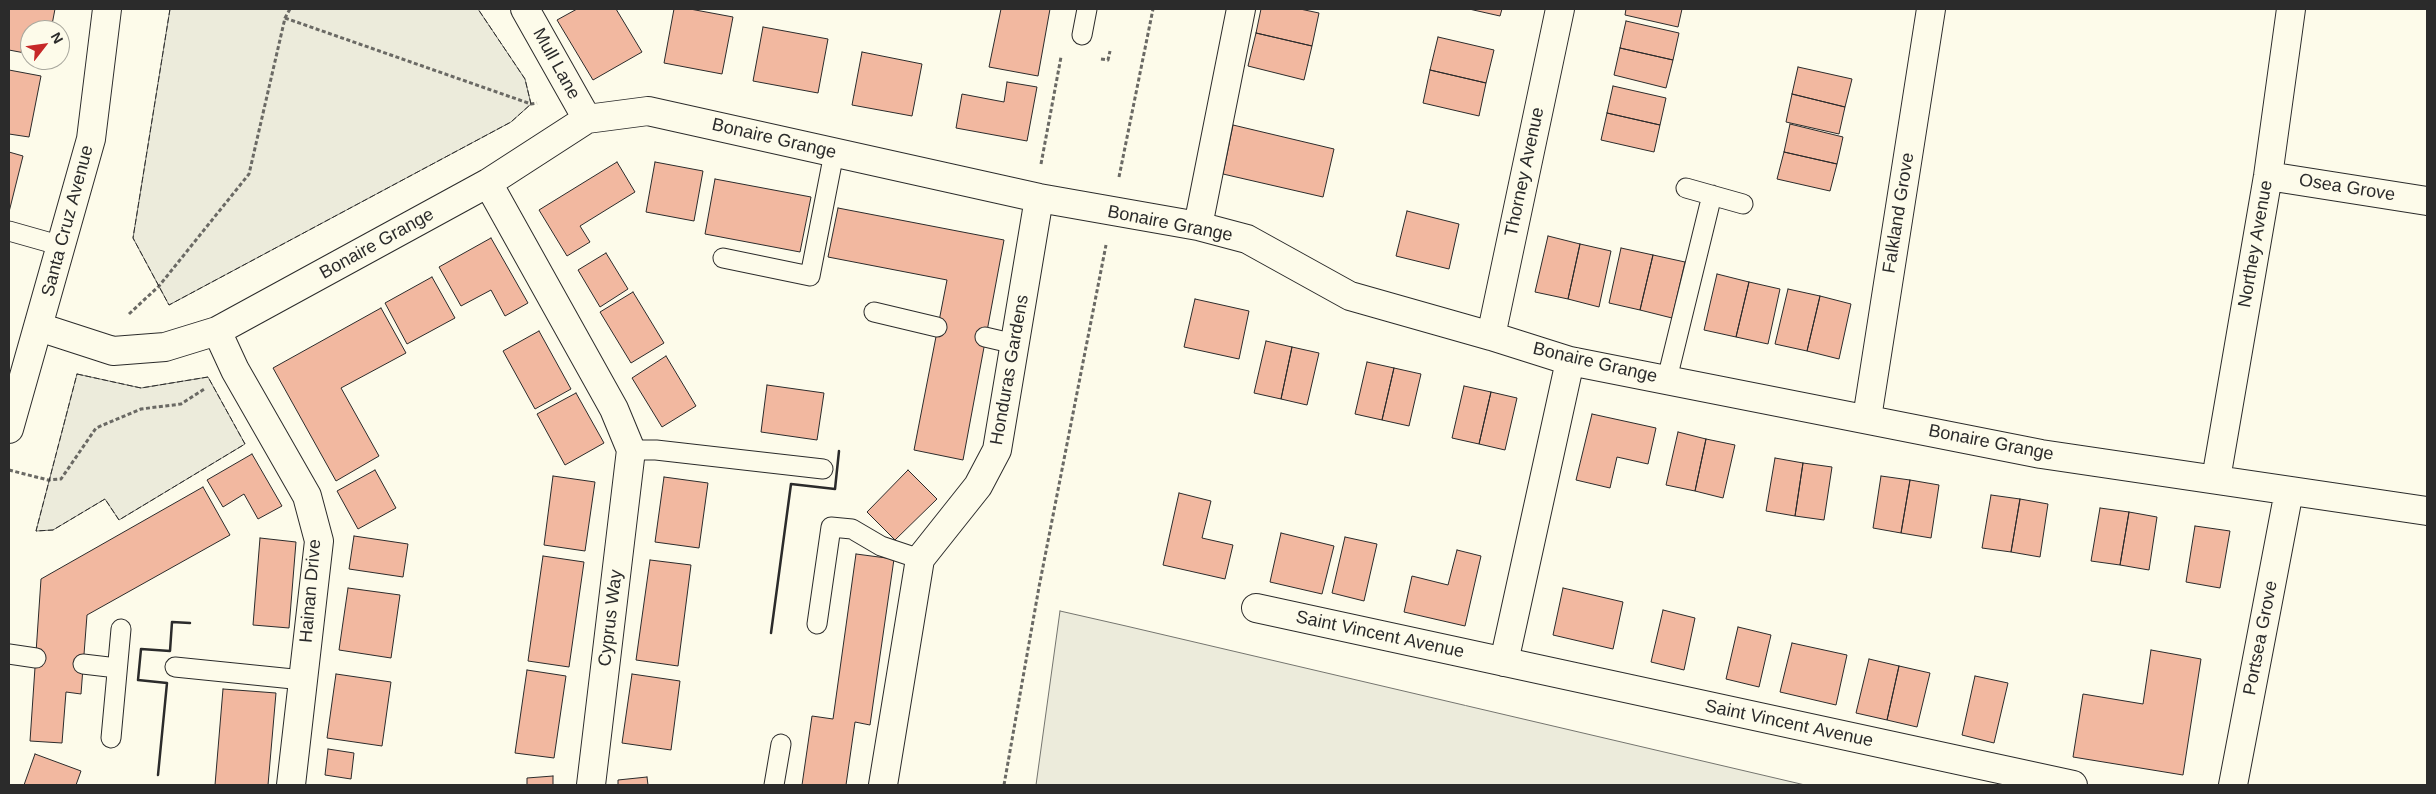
<!DOCTYPE html>
<html>
<head>
<meta charset="utf-8">
<style>
	body { margin:0 }
	#map { position:relative; width:2436px; height:794px; overflow:hidden; background:#fdfbea; font-family:Helvetica,sans-serif }
	canvas { display:block }
	.frame { position:absolute; inset:0; border:10px solid #2b2b2b; pointer-events:none }
	.north { position:absolute; left:20px; top:20px; width:50px; height:50px; box-sizing:border-box; background:#fdfbea; border:1px solid #a9a89e; border-radius:50%; rotate:60deg; font-size:14px; font-weight:700; line-height:20px; text-align:center; color:#2b2b2b }
	.north::after { content:''; display:block; margin:auto; width:18px; height:22px; background:#c62828; clip-path:polygon(50% 0,100% 100%,50% 72%,0 100%) }
</style>
</head>
<body>
<div id="map">
<canvas width="2436" height="794"></canvas>
<div class="frame"></div>
<div class="north">N</div>
</div>
<script>
const c = document.querySelector('canvas').getContext('2d');
c.lineJoin = 'round';
function paint(path, color) {
  c.fillStyle = color;
  c.fill(path, 'evenodd');
}
function poly(rows) {
  const path = new Path2D();
  for (const r of rows) {
    path.moveTo(r[0], r[1]);
    for (let i = 2; i < r.length; i += 2) path.lineTo(r[i], r[i + 1]);
  }
  return path;
}
function strokePath(path, color, width, dash) {
  c.strokeStyle = color;
  c.lineWidth = width;
  c.lineCap = dash ? 'butt' : 'round';
  c.setLineDash(dash || []);
  c.stroke(path);
}
function write(font, color, halo, rows, align = 'center') {
  c.font = font + ' Helvetica,sans-serif';
  c.lineWidth = 4;
  c.setLineDash([]);
  c.textBaseline = 'middle';
  c.strokeStyle = halo;
  c.fillStyle = color;
  for (const [text, x, y, turn = 0] of rows) {
    c.save();
    c.translate(x, y);
    c.rotate((+turn || 0) * Math.PI / 180);
    c.textAlign = isNaN(turn) ? turn : align;
    if (halo) c.strokeText(text, 0, 0);
    c.fillText(text, 0, 0);
    c.restore();
  }
}
const green = poly([
	[170,9,478,9,525,79,531,104,511,122,169,305,133,238,170,9],
	[77,374,141,388,208,377,245,444,119,520,105,499,53,530,36,531,77,374],
	[1060,611,1126,626,1805,785,1036,785,1060,611]
]);
paint(green, '#ecebdb');
strokePath(green, '#74746e', 1);
const building = poly([
	[9,9,55,9,51,30,30,30,30,54,9,50,9,9],
	[577,9,616,9,642,52,593,80,557,20,577,9],
	[674,9,690,9,733,17,722,74,664,63,674,9],
	[1001,9,1050,9,1038,76,989,67,1001,9],
	[1261,9,1300,9,1319,13,1312,46,1256,33,1261,9],
	[1469,9,1502,9,1500,16,1469,9],
	[1626,9,1682,9,1678,27,1625,15,1626,9],
	[1626,21,1679,33,1673,60,1620,48,1626,21],
	[763,27,828,39,818,93,753,81,763,27],
	[1256,33,1312,46,1304,80,1248,66,1256,33],
	[1438,37,1494,50,1486,83,1430,70,1438,37],
	[1620,48,1673,60,1666,88,1614,75,1620,48],
	[862,52,922,64,912,116,852,105,862,52],
	[1798,67,1852,79,1845,107,1792,94,1798,67],
	[9,70,41,76,29,137,9,134,9,70],
	[1430,70,1486,83,1479,116,1423,103,1430,70],
	[1007,82,1037,87,1027,141,956,128,962,94,1004,102,1007,82],
	[1613,86,1666,98,1660,125,1607,113,1613,86],
	[1792,94,1845,107,1839,134,1786,122,1792,94],
	[1607,113,1660,125,1654,152,1601,140,1607,113],
	[1790,124,1843,137,1837,164,1784,152,1790,124],
	[1233,125,1334,149,1323,197,1223,174,1233,125],
	[9,152,23,156,9,212,9,152],
	[1784,152,1837,164,1830,191,1777,179,1784,152],
	[617,162,635,192,580,226,590,242,567,256,539,210,617,162],
	[655,162,703,171,694,221,646,212,655,162],
	[715,179,811,197,800,252,705,234,715,179],
	[838,208,1004,240,963,460,914,450,947,280,828,257,838,208],
	[1407,211,1459,224,1449,269,1396,256,1407,211],
	[1548,236,1580,244,1568,299,1535,292,1548,236],
	[491,238,528,303,505,316,491,290,461,306,439,267,491,238],
	[1580,244,1611,251,1599,307,1568,299,1580,244],
	[1621,248,1653,255,1640,310,1609,303,1621,248],
	[606,253,628,289,600,307,578,270,606,253],
	[1653,255,1685,262,1672,318,1640,310,1653,255],
	[1717,274,1749,282,1736,337,1704,330,1717,274],
	[432,277,455,318,407,344,385,303,432,277],
	[1749,282,1780,289,1768,344,1736,337,1749,282],
	[1788,289,1820,296,1807,351,1775,344,1788,289],
	[633,292,664,343,631,363,600,312,633,292],
	[1820,296,1851,304,1839,359,1807,351,1820,296],
	[1195,299,1249,311,1239,359,1184,347,1195,299],
	[381,308,406,353,341,388,379,456,336,481,273,368,381,308],
	[539,331,571,389,535,409,503,351,539,331],
	[1266,341,1292,347,1281,399,1254,393,1266,341],
	[1292,347,1319,353,1307,405,1281,399,1292,347],
	[666,356,696,406,662,427,632,378,666,356],
	[1367,362,1394,368,1382,420,1355,414,1367,362],
	[1394,368,1421,374,1409,426,1382,420,1394,368],
	[767,385,824,393,817,440,761,432,767,385],
	[1464,386,1491,392,1479,444,1452,438,1464,386],
	[1491,392,1517,398,1505,450,1479,444,1491,392],
	[576,393,604,443,565,465,537,414,576,393],
	[1592,414,1656,428,1648,464,1617,457,1610,488,1576,480,1592,414],
	[1678,432,1706,439,1695,491,1666,485,1678,432],
	[1706,439,1735,445,1723,498,1695,491,1706,439],
	[252,454,282,506,258,519,244,494,223,507,207,480,252,454],
	[1775,458,1803,463,1795,516,1766,511,1775,458],
	[1803,463,1832,467,1824,520,1795,516,1803,463],
	[375,470,396,508,358,529,337,491,375,470],
	[908,470,937,499,895,540,867,512,908,470],
	[553,476,595,482,585,551,544,545,553,476],
	[1881,476,1910,480,1901,533,1873,528,1881,476],
	[664,477,708,483,699,548,655,542,664,477],
	[1910,480,1939,485,1931,538,1901,533,1910,480],
	[203,487,230,535,87,615,81,694,66,692,62,743,30,741,41,579,203,487],
	[1179,493,1211,501,1202,538,1233,545,1225,579,1163,565,1179,493],
	[1991,495,2020,499,2011,552,1982,548,1991,495],
	[2020,499,2048,504,2040,557,2011,552,2020,499],
	[2100,508,2129,512,2120,565,2091,561,2100,508],
	[2129,512,2157,517,2149,570,2120,565,2129,512],
	[2195,526,2230,531,2220,588,2186,582,2195,526],
	[1281,533,1334,546,1322,594,1270,582,1281,533],
	[354,536,408,544,403,577,349,569,354,536],
	[1345,537,1377,544,1364,601,1332,593,1345,537],
	[260,538,296,542,289,628,253,625,260,538],
	[1457,550,1481,556,1465,626,1404,612,1412,576,1448,585,1457,550],
	[856,554,894,559,870,725,855,722,846,785,802,785,812,716,833,719,856,554],
	[543,556,584,562,569,667,528,661,543,556],
	[650,560,691,565,678,666,636,660,650,560],
	[348,588,400,595,391,658,339,650,348,588],
	[1563,588,1623,602,1613,649,1553,635,1563,588],
	[1663,610,1695,618,1684,670,1651,662,1663,610],
	[1738,627,1771,635,1759,687,1726,679,1738,627],
	[1792,643,1847,655,1836,705,1780,692,1792,643],
	[2151,650,2201,659,2183,775,2073,757,2083,694,2143,704,2151,650],
	[1869,659,1899,666,1887,720,1856,713,1869,659],
	[1899,666,1930,673,1917,727,1887,720,1899,666],
	[527,670,566,676,554,758,515,753,527,670],
	[336,674,391,682,382,746,327,738,336,674],
	[632,674,680,681,671,750,622,743,632,674],
	[1975,676,2008,683,1994,743,1962,735,1975,676],
	[223,689,276,693,268,785,215,785,223,689],
	[328,749,354,753,351,779,325,775,328,749],
	[35,754,81,771,76,785,24,785,35,754],
	[553,776,553,785,527,785,527,778,553,776],
	[647,777,648,785,618,785,618,780,647,777]
]);
paint(building, '#f2b8a0');
strokePath(building, '#2b2b2b', 1);
const service = poly([
	[1082,35,1087,9],
	[1686,188,1743,204],
	[9,231,62,246],
	[723,258,810,276,834,153],
	[874,312,937,327],
	[985,337,1015,344],
	[1667,379,1712,195],
	[631,450,656,450,823,469],
	[817,624,831,527,852,529,881,546,920,559],
	[9,654,36,658],
	[83,664,117,668],
	[175,667,303,680],
	[111,738,121,629],
	[774,785,781,744]
]);
const minor = poly([
	[525,9,587,119],
	[2268,176,2427,201],
	[488,183,614,409,631,450,591,785],
	[1198,226,1241,9],
	[39,327,113,351,165,347,217,331,488,183,587,119,648,111,1039,198,1198,226,1247,239,1350,296,1491,336,1570,361,2041,454,2427,511],
	[217,331,235,370,307,496,319,541,291,785],
	[1491,336,1560,9],
	[1867,418,1931,9],
	[9,429,91,139,107,9],
	[2216,479,2268,176,2291,9],
	[1256,608,2073,785],
	[1504,662,1570,361],
	[883,785,920,559,978,486,997,450,1039,198],
	[2233,785,2289,491]
]);
strokePath(service, '#2b2b2b', 21);
strokePath(minor, '#2b2b2b', 30);
strokePath(poly([
	[285,18,531,104,537,103],
	[1101,59,1108,60,1110,51],
	[1041,164,1061,57],
	[1119,177,1153,9],
	[129,314,159,286,249,174,285,18,290,9],
	[9,470,48,480,61,479,96,428,141,409,181,404,206,388],
	[1004,785,1039,587,1106,245]
]), '#6a6964', 3, [4, 2.5]);
strokePath(service, '#fdfbea', 19);
strokePath(minor, '#fdfbea', 28);
strokePath(poly([
	[170,9,133,238,169,305,511,122,531,104,525,79,478,9],
	[77,374,141,388,208,377,245,444,119,520,105,499,53,530,36,531,77,374]
]), '#2b2b2b', 1, [6, 2.5]);
strokePath(poly([
	[771,633,791,484,835,489,839,451],
	[158,775,167,683,138,680,141,649,170,651,172,622,190,623]
]), '#2b2b2b', 2.5);
write('18px', '#2b2b2b', '#fdfbea', [
	["Mull Lane",556,64,61],
	["Bonaire Grange",774,139,13],
	["Thorney Avenue",1525,172,-78],
	["Osea Grove",2347,188,9],
	["Falkland Grove",1899,213,-81],
	["Santa Cruz Avenue",68,221,-75],
	["Bonaire Grange",1170,224,11],
	["Bonaire Grange",377,244,-29],
	["Northey Avenue",2256,244,-80],
	["Bonaire Grange",1595,363,13],
	["Honduras Gardens",1010,370,-80],
	["Bonaire Grange",1991,443,11],
	["Hainan Drive",311,591,-85],
	["Cyprus Way",611,618,-83],
	["Saint Vincent Avenue",1380,635,12],
	["Portsea Grove",2261,638,-79],
	["Saint Vincent Avenue",1789,724,12]
]);
</script>
</body>
</html>
